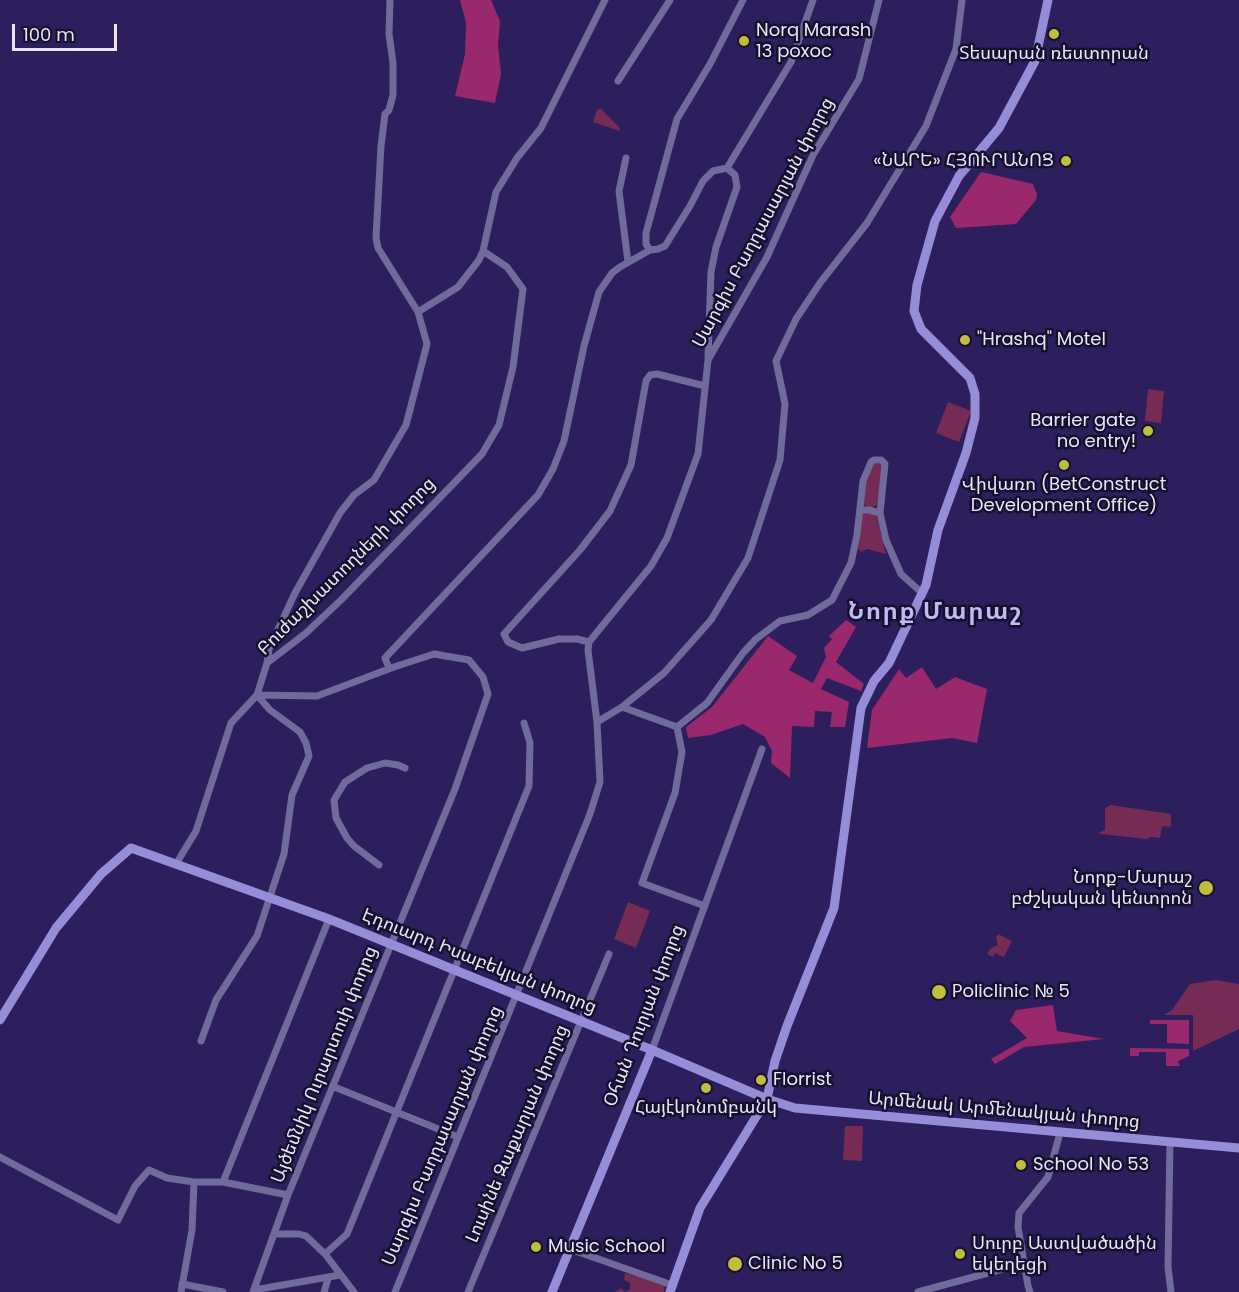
<!DOCTYPE html>
<html>
<head>
<meta charset="utf-8">
<style>
	body { margin:0 }
	#map { position:relative; width:1239px; height:1292px; overflow:hidden; background:#2d1f5d; font-family:Poppins,sans-serif }
	canvas { display:block }
	.scale { position:absolute; left:12px; top:24px; width:105px; height:27px; box-sizing:border-box; border:3px solid #e8e6fe; border-top:0; padding-left:8px; font-size:18px; line-height:21px; white-space:nowrap; color:#e8e6fe; -webkit-text-stroke:4px #15102b; paint-order:stroke }
</style>
</head>
<body>
<div id="map">
<canvas width="1239" height="1292"></canvas>
<div class="scale">100 m</div>
</div>
<script>
const c = document.querySelector('canvas').getContext('2d');
c.lineJoin = 'round';
function paint(path, color) {
  c.fillStyle = color;
  c.fill(path, 'evenodd');
}
function poly(rows) {
  const path = new Path2D();
  for (const r of rows) {
    path.moveTo(r[0], r[1]);
    for (let i = 2; i < r.length; i += 2) path.lineTo(r[i], r[i + 1]);
  }
  return path;
}
function strokePath(path, color, width, dash) {
  c.strokeStyle = color;
  c.lineWidth = width;
  c.lineCap = dash ? 'butt' : 'round';
  c.setLineDash(dash || []);
  c.stroke(path);
}
function write(font, color, halo, rows, align = 'center') {
  c.font = font + ' Poppins,"Noto Sans Armenian",sans-serif';
  c.lineWidth = 5;
  c.setLineDash([]);
  c.textBaseline = 'middle';
  c.strokeStyle = halo;
  c.fillStyle = color;
  for (const [text, x, y, turn = 0] of rows) {
    c.save();
    c.translate(x, y);
    c.rotate((+turn || 0) * Math.PI / 180);
    c.textAlign = isNaN(turn) ? turn : align;
    if (halo) c.strokeText(text, 0, 0);
    c.fillText(text, 0, 0);
    c.restore();
  }
}
paint(poly([
	[601,109,619,127,620,131,593,122,597,110],
	[1148,389,1164,391,1161,423,1145,421],
	[948,402,971,411,959,442,936,433],
	[874,463,882,465,883,471,877,505,870,508,863,504,866,478],
	[867,512,876,515,886,554,867,549,861,552,858,549,860,540,862,513],
	[1111,805,1171,814,1171,827,1162,826,1160,838,1151,837,1147,839,1100,834,1098,833,1105,830,1105,808],
	[628,902,650,911,636,948,614,939],
	[998,934,1012,941,1004,957,995,953,993,957,987,954,991,948,998,945,996,938],
	[1216,980,1239,984,1239,1029,1193,1051,1193,1015,1164,1015,1172,1010,1190,984],
	[845,1126,863,1126,862,1161,843,1160],
	[625,1273,665,1284,664,1292,615,1292,621,1288,625,1292,630,1289,630,1283,624,1280]
]), '#752b54');
paint(poly([
	[460,0,491,0,500,21,498,46,501,74,495,103,455,96,465,54,466,23],
	[981,172,1033,184,1037,194,1036,200,1016,224,956,228,950,217],
	[846,620,856,627,836,662,864,684,861,691,827,678,821,689,849,702,845,727,830,727,832,712,815,711,814,727,792,726,790,778,771,763,772,751,765,737,743,724,711,735,688,738,686,727,712,707,768,636,797,656,789,670,813,683,826,657,824,648,832,639,829,636],
	[922,667,936,689,955,677,987,689,977,743,952,738,867,748,872,710,899,669,906,678],
	[1053,1005,1057,1031,1104,1039,1024,1047,995,1064,991,1059,1027,1038,1010,1021,1016,1010],
	[1150,1020,1189,1020,1189,1044,1167,1043,1167,1024,1150,1024],
	[1130,1048,1189,1049,1189,1056,1178,1061,1180,1066,1166,1066,1166,1052,1139,1052,1139,1056,1130,1056]
]), '#9a286c');
strokePath(poly([
	[618,81,670,0],
	[626,158,619,191,628,262],
	[727,168,791,62,813,0],
	[650,250,646,244,646,233,677,119,710,64,743,0],
	[418,312,458,287,479,260,483,251,496,192,517,158,541,128,605,0],
	[708,358,711,272,716,247,737,187,735,175,727,168],
	[860,510,869,510,880,513],
	[589,642,577,639,559,639,522,648,508,642,504,634,580,550,610,511,631,465,646,381,650,375,657,374,705,386],
	[267,663,269,649,295,593,340,513,354,495,374,480,406,425,427,344,418,312,378,248,376,238,381,146,385,114,389,110,393,95,393,63,389,34,390,0],
	[389,668,385,658,538,495,553,469,564,441,584,346,599,292,612,273,620,267,650,250,658,249,665,246,690,206,703,181,713,171,727,168],
	[622,707,677,727],
	[597,722,622,707,664,673,711,620,748,558,780,460,785,404,776,361,796,319,820,283,867,223,926,126,956,49,962,0],
	[677,727,707,703,743,653,756,639,780,621,808,615,832,600,851,563,857,535,863,481,871,462,874,460,881,460,885,464,880,513,886,540,901,574,922,593],
	[677,727,682,752,675,793,642,883,705,906],
	[176,864,196,831,231,723,257,695,267,663,306,633,341,600,482,454,499,425,513,367,523,289,507,267,483,251],
	[379,865,354,846,347,838,336,818,334,800,345,782,367,768,385,763,398,765,405,768],
	[201,1041,216,1000,257,936,284,854,292,795,309,756,306,743,300,732,270,710,257,695],
	[652,1050,762,749],
	[332,1086,458,1137],
	[1170,1142,1168,1267,1171,1292],
	[0,1157,118,1220,135,1186,149,1170,167,1178,194,1182,223,1182,288,1195],
	[223,1182,329,919],
	[276,1234,299,1234,306,1236,325,1254,354,1292],
	[570,1249,672,1285],
	[325,1254,347,1234,529,786,530,743,524,723],
	[182,1284,223,1292],
	[254,1290,340,1275],
	[181,1292,192,1230,194,1182],
	[253,1292,288,1195,455,789,488,694,483,677,469,660,434,654,394,667,317,696,257,695],
	[324,1292,328,1279],
	[395,1292,590,814,600,782,597,722,588,650,589,642,651,566,667,538,698,454,708,360,767,257,813,155,859,79,879,0],
	[468,1292,609,954],
	[918,1292,1025,1263],
	[1030,1292,1028,1286,1018,1227,1019,1213,1048,1177,1060,1133]
]), '#706b9a', 7);
strokePath(poly([
	[0,1020,56,928,101,874,131,848,329,919,652,1050,767,1099,795,1108,1239,1148],
	[552,1292,652,1050],
	[670,1292,700,1208,767,1099,775,1061,787,1026,834,908,861,708,874,681,889,663,926,585,938,530,966,453,975,418,975,394,970,378,921,329,914,311,917,285,935,221,959,176,999,128,1035,61,1048,0]
]), '#968dd9', 9);
for (const [x, y, r, color] of [
	[1054,34,6,"#c0be41"],
	[744,41,6,"#c0be41"],
	[1066,161,6,"#c0be41"],
	[965,340,6,"#c0be41"],
	[1148,431,6,"#c0be41"],
	[1064,465,6,"#c0be41"],
	[1206,888,8,"#c0be41"],
	[939,992,8,"#c0be41"],
	[761,1080,6,"#c0be41"],
	[706,1088,6,"#c0be41"],
	[1021,1165,6,"#c0be41"],
	[536,1247,6,"#c0be41"],
	[960,1254,6,"#c0be41"],
	[735,1264,8,"#c0be41"]
]) {
  const dot = new Path2D();
  dot.arc(x, y, r, 0, 2 * Math.PI);
  c.fillStyle = color;
  c.fill(dot);
  strokePath(dot, '#15102b', 2);
}
write('18px', '#e8e6fe', '#15102b', [
	["Norq Marash",756,31],
	["13 poxoc",756,52],
	["Տեսարան ռեստորան",1054,54,"center"],
	["«ՆԱՐԵ» ՀՅՈՒՐԱՆՈՑ",1054,161,"right"],
	["\"Hrashq\" Motel",977,340],
	["Barrier gate",1136,421,"right"],
	["no entry!",1136,442,"right"],
	["Վիվառո (BetConstruct",1064,485,"center"],
	["Development Office)",1064,506,"center"],
	["Նորք-Մարաշ",1192,878,"right"],
	["բժշկական կենտրոն",1192,899,"right"],
	["Policlinic № 5",952,992],
	["Florrist",773,1080],
	["Հայէկոնոմբանկ",706,1108,"center"],
	["School No 53",1033,1165],
	["Սուրբ Աստվածածին",972,1244],
	["եկեղեցի",972,1265],
	["Music School",548,1247],
	["Clinic No 5",748,1264]
], 'left');
write('18px', '#e8e6fe', '#15102b', [
	["Սարգիս Բաղդասարյան փողոց",764,223,-62],
	["Բուժաշխատողների փողոց",347,567,-45],
	["Էդուարդ Իսաբեկյան փողոց",479,962,22],
	["Օհան Դուրյան փողոց",645,1016,-69],
	["Այծեմնիկ Ուրարտուի փողոց",325,1065,-68],
	["Արմենակ Արմենակյան փողոց",1004,1111,5],
	["Լուսինե Զաքարյան փողոց",518,1134,-67],
	["Սարգիս Բաղդասարյան փողոց",443,1136,-67]
]);
c.letterSpacing = '1.5px';
write('bold 24px', '#c0baf7', '#15102b', [
	["Նորք Մարաշ",935,613]
]);
c.letterSpacing = '0px';
</script>
</body>
</html>
